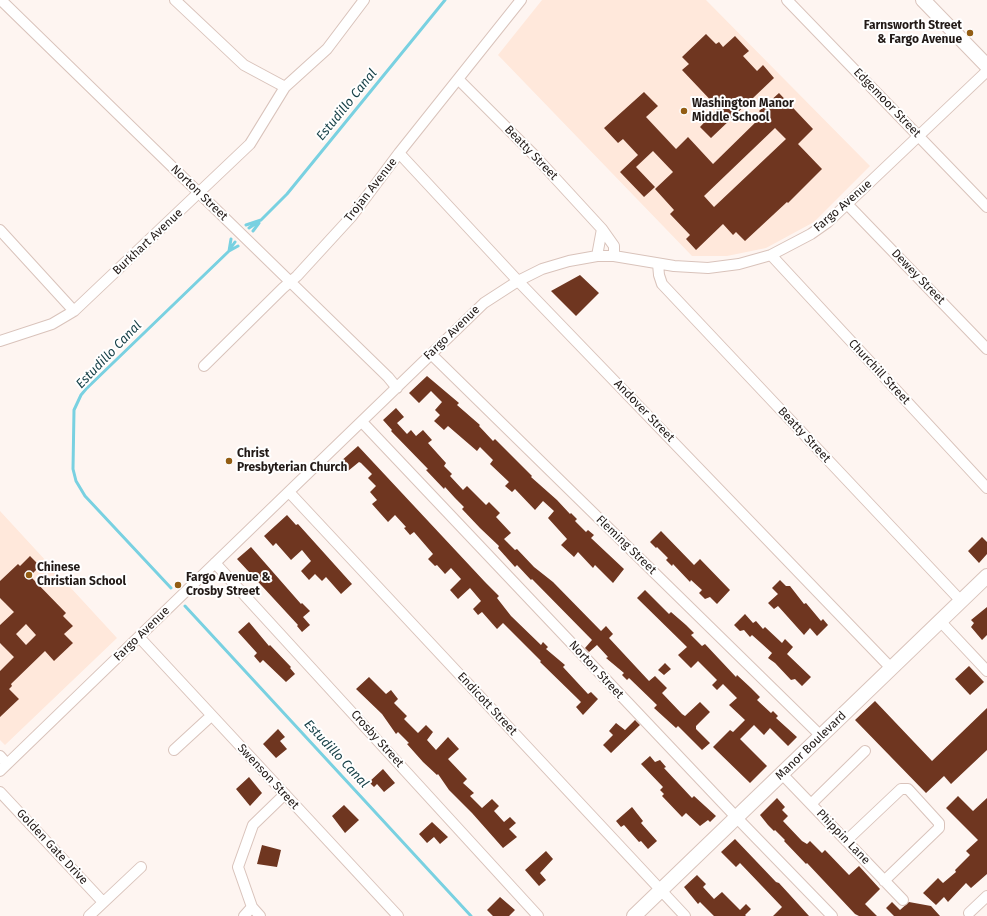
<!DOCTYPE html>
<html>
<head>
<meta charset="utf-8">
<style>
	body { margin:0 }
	canvas { display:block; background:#fef5f1 }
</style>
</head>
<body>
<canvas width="987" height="916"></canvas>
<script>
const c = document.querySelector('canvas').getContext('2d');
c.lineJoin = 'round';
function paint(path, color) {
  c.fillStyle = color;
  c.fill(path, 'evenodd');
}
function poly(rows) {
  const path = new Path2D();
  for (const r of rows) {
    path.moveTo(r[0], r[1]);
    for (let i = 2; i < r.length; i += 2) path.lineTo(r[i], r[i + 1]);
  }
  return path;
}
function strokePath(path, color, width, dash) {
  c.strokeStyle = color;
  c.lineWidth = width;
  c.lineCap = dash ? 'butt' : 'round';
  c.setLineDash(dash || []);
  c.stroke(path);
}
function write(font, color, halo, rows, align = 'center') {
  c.font = font + ' "Fira Sans",sans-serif';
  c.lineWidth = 4;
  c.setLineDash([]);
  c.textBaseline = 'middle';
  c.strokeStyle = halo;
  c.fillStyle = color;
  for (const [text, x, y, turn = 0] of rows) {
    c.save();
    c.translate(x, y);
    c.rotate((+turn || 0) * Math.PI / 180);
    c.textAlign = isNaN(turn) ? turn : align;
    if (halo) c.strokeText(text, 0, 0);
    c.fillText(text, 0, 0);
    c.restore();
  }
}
paint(poly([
	[542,0,706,0,870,166,814,222,766,248,727,256,692,256,498,55],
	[0,511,117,638,5,745,0,740]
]), '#ffe8db');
strokePath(poly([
	[246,225,261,220,287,194,445,0],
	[249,228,258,222],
	[253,231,259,223],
	[230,249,235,242],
	[229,251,238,246],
	[171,588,85,496,76,481,73,469,74,410,81,395,86,389,229,251,231,239],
	[185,606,471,916]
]), '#79d1e1', 3);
paint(poly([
	[706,34,716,44,719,42,723,47,735,36,749,51,743,56,757,71,763,65,774,78,711,138,700,127,718,108,682,70,689,64,682,57],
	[644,92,658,106,646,117,676,149,688,137,713,164,763,115,759,111,779,93,813,129,798,144,822,169,788,203,787,202,745,241,736,232,733,235,723,224,696,250,686,239,690,235,670,214,674,210,655,189,673,172,653,151,636,167,655,187,644,197,620,172,638,155,623,139,618,143,604,128],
	[775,128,786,139,714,207,704,196],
	[580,275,599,293,576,316,551,291],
	[427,376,459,403,457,405,480,425,479,426,493,441,495,439,532,476,531,477,557,500,570,514,571,513,577,519,575,521,586,532,588,530,594,535,591,538,624,569,613,583,595,565,593,568,578,552,574,557,561,545,567,539,548,518,554,511,543,501,535,510,515,489,512,492,505,486,509,482,490,464,493,460,480,447,477,451,448,426,444,430,434,421,440,415,435,410,442,402,431,391,419,403,409,393],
	[396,408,404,417,397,423,407,434,411,430,416,436,423,430,432,440,428,443,446,463,444,466,452,474,450,476,463,490,467,486,486,505,489,502,500,513,496,517,511,533,504,539,515,550,517,549,534,567,553,582,601,631,606,626,613,634,609,638,649,681,655,676,667,688,662,693,682,714,685,716,700,702,710,712,696,726,696,729,710,743,702,750,678,726,676,728,654,708,657,705,629,678,627,680,622,675,624,673,606,658,608,657,597,645,589,652,585,648,592,640,532,579,531,580,517,565,515,567,498,548,499,546,480,528,462,509,464,507,455,498,445,487,444,489,426,470,428,469,391,431,392,430,383,420],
	[358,446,485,582,499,596,497,598,511,616,541,645,543,642,548,647,546,649,565,665,563,667,588,694,591,692,598,699,583,715,576,707,581,702,578,699,540,662,541,661,503,623,497,629,482,612,478,615,473,609,481,601,470,588,458,599,450,590,461,579,451,568,445,574,437,565,435,566,428,559,433,554,414,532,410,535,404,528,406,527,395,515,388,522,372,504,377,500,370,492,376,486,368,478,372,474,361,463,359,462,348,471,340,462],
	[287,515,296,525,298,524,352,584,341,594,326,577,322,581,315,574,309,580,301,571,311,561,302,550,291,560,276,543,273,546,264,536],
	[661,531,694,565,700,559,730,590,717,604,710,597,705,599,699,593,702,590,691,580,690,582,673,564,672,566,666,560,668,558,657,547,656,548,650,542],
	[982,537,987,542,987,554,979,563,968,551],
	[251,547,301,604,302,603,310,611,303,617,310,625,302,632,297,626,298,625,237,559],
	[30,556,40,566,30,576,66,613,63,616,73,626,64,634,73,643,54,661,45,651,11,684,12,686,9,689,19,699,0,717,0,671,14,657,0,643,0,625,14,612,0,598,0,581,18,564,20,566],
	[26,624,36,635,26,645,16,634],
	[780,580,786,586,790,586,804,604,806,603,821,621,823,619,828,625,817,636,810,628,804,635,778,606,774,609,768,603,778,594,772,588],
	[645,590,669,614,671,612,686,625,694,633,691,635,702,646,705,644,736,677,737,675,751,688,760,697,757,700,771,713,773,711,778,716,776,718,797,737,788,746,770,728,764,735,754,725,740,739,767,766,750,783,713,747,730,730,733,732,745,720,729,705,737,698,723,684,717,690,712,685,717,680,698,661,691,668,678,655,687,647,637,598],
	[987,607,987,635,982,640,971,627,974,623,971,620],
	[745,614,753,623,756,621,763,629,765,627,782,643,785,639,793,647,787,654,811,677,802,686,795,679,791,680,775,663,768,658,772,653,761,643,752,635,750,637,744,630,740,631,734,625],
	[249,622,269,646,270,645,291,667,290,668,295,674,286,682,263,660,260,663,254,656,257,653,238,632],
	[665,663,671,669,664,675,658,670],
	[969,666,984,682,970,695,955,679],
	[369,677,386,694,391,690,398,699,394,703,407,716,404,719,418,733,426,725,433,732,427,740,436,750,448,737,459,749,448,759,467,779,463,783,474,793,470,796,482,808,492,799,499,806,494,811,504,822,510,817,516,823,509,829,517,837,503,848,472,813,449,790,438,774,437,775,423,762,407,744,409,743,398,732,396,734,382,714,356,689],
	[875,701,932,761,987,708,987,750,951,784,944,776,926,793,855,720],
	[635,720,640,725,611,753,603,745,613,735,609,731,616,723,625,730],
	[278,729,285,737,280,741,287,749,276,758,263,744],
	[650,756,655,762,660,760,666,767,664,768,692,798,694,796,716,816,710,822,708,820,700,826,686,813,682,817,662,796,664,794,660,790,663,787,641,764],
	[383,769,395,783,384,792,377,784,374,787,369,782],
	[249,777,262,793,250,806,236,789],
	[958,796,973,811,987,798,987,874,971,888,966,883,948,902,944,897,936,905,923,893,938,878,943,883,956,872,955,870,970,855,966,851,978,840,946,808],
	[777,798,785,807,782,810,788,816,783,821,802,841,807,844,810,841,822,853,825,850,849,875,859,866,880,889,865,904,877,916,859,916,855,914,807,863,806,864,784,841,785,840,775,830,774,831,768,825,760,815],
	[344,805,359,820,345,833,332,816],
	[632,807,643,821,641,823,657,841,648,849,641,841,639,842,624,825,621,827,616,821],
	[432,822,448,837,440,844,434,837,427,843,419,834],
	[735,839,776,882,779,883,790,895,809,916,773,916,782,907,740,863,736,867,721,852],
	[262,845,281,850,277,867,257,864],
	[546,851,553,859,540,873,546,880,539,886,525,870],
	[697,875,706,884,703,887,714,899,722,892,740,910,746,904,751,909,745,915,746,916,714,916,700,902,698,904,684,887],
	[500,897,515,910,509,916,493,916,487,910],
	[892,902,900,910,909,902,931,906,940,916,894,916,886,908]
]), '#6f3620');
const street = poly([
	[1,0,388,377,397,388],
	[175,0,244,65,285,87],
	[787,0,987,207],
	[458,79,534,155,602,229,614,246,614,256],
	[399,153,518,281,891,668],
	[848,205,987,349],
	[0,230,74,311],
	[771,255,987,488],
	[597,256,602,229],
	[658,264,659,275,662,284,961,601],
	[0,341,52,324,74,311,250,144,285,87,327,49,364,0],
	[431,354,821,736],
	[204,366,283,288,297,276,352,216,399,153,521,0],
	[362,422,737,818,832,916],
	[289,492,685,916],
	[215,563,538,916],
	[940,621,987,671],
	[139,637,398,916],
	[174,750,211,716],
	[0,756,7,764],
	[0,771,484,303,518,281,542,269,569,261,597,256,614,256,674,266,708,268,739,264,771,255,811,234,828,222,987,71],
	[782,774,903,900],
	[0,792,103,902],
	[811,804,865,751],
	[846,841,901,789,908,789,939,823,939,828,884,881],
	[969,913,987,896],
	[89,916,141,867],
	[244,916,252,907],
	[260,916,252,907,238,867,253,825,285,794]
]);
const secondary = poly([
	[923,0,987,66],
	[634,916,987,576]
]);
strokePath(street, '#d9c3bb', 12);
strokePath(secondary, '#d9c3bb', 16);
strokePath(street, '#fff', 10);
strokePath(secondary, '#fff', 14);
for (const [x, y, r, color] of [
	[970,33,4,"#935d13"],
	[684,111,4,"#935d13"],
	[229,461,4,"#935d13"],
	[29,575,4,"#935d13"],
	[178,585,4,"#935d13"]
]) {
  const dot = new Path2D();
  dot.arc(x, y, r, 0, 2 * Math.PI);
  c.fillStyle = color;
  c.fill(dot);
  strokePath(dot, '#fff', 1.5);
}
write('bold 12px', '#221a17', '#fff', [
	["Farnsworth Street",962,26,"right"],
	["& Fargo Avenue",962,40,"right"],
	["Washington Manor",692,104],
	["Middle School",692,118],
	["Christ",237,454],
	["Presbyterian Church",237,468],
	["Chinese",37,568],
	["Christian School",37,582],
	["Fargo Avenue &",186,578],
	["Crosby Street",186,592]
], 'left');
write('12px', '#221a17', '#fff', [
	["Edgemoor Street",887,103,46],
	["Beatty Street",531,153,46],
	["Trojan Avenue",371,190,-52],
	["Norton Street",199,193,44],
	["Fargo Avenue",843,206,-41],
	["Burkhart Avenue",148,242,-43],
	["Dewey Street",918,277,46],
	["Fargo Avenue",452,333,-44],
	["Churchill Street",879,372,47],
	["Andover Street",644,411,46],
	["Beatty Street",804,435,47],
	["Fleming Street",626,545,44],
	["Fargo Avenue",142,634,-44],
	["Norton Street",596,670,47],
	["Endicott Street",487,704,47],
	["Crosby Street",377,739,48],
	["Manor Boulevard",811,746,-44],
	["Swenson Street",268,777,47],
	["Phippin Lane",843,837,46],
	["Golden Gate Drive",52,847,47]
]);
write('italic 13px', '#143e45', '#fff', [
	["Estudillo Canal",347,105,-51],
	["Estudillo Canal",109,355,-46],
	["Estudillo Canal",336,754,47]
]);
</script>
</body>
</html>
